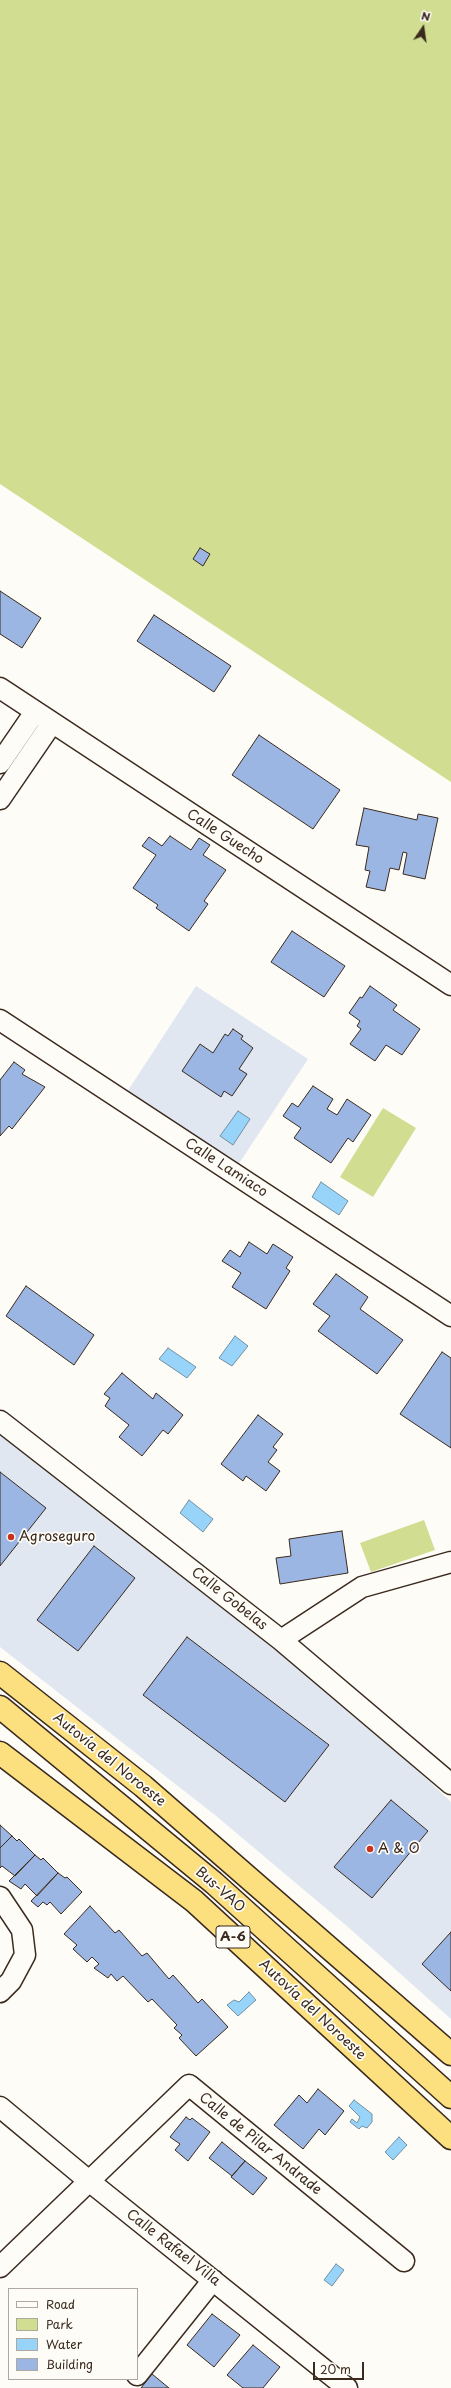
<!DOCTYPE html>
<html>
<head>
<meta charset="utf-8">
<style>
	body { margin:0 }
	#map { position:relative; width:451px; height:2388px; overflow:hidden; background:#fdfcf7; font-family:"Playpen Sans",sans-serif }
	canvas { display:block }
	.legend { position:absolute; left:8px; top:2288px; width:130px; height:92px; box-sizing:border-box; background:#fdfcf7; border:1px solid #afa8a0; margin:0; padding:5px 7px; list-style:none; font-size:12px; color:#3b2a1e }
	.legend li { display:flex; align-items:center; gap:8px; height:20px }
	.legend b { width:20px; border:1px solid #afa8a0 }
	.north { position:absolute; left:403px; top:8px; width:40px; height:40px; -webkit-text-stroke:3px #fdfcf7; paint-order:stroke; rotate:13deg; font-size:11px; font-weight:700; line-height:16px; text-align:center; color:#3b2a1e }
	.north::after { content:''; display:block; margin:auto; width:14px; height:18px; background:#3b2a1e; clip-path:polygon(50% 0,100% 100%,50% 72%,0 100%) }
	.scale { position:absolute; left:313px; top:2362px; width:51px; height:18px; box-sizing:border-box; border:2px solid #3b2a1e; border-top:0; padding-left:5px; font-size:12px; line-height:14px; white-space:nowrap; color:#3b2a1e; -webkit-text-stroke:3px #fdfcf7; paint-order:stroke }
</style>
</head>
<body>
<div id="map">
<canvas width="451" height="2388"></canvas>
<ul class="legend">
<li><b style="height:5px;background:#fdfcf7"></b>Road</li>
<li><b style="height:11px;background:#d1dd90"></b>Park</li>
<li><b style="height:11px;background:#98d4f9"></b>Water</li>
<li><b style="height:11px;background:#9bb6e2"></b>Building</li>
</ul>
<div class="north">N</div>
<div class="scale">20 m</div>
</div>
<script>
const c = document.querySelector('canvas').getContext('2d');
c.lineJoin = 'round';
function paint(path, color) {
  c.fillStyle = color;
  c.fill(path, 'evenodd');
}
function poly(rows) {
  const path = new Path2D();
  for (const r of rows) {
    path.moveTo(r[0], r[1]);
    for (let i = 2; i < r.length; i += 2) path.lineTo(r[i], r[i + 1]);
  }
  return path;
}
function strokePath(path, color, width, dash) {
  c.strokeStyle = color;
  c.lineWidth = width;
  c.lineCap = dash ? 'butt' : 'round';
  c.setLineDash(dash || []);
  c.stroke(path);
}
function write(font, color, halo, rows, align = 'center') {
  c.font = font + ' "Playpen Sans",sans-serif';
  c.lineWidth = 3.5;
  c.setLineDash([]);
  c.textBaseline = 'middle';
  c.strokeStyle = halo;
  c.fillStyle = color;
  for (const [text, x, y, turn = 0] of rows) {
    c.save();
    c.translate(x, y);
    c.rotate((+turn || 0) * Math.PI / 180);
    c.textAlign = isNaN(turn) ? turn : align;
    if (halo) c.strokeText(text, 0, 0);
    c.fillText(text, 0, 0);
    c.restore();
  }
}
paint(poly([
	[196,986,308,1059,238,1165,127,1092],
	[0,1434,363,1719,451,1802,451,2019,348,1927,215,1815,0,1647]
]), '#e0e7f1');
paint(poly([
	[0,0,451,0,451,782,0,484],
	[383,1108,416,1128,373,1197,340,1177],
	[424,1520,435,1550,371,1572,360,1543]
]), '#d1dd90');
const water = poly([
	[238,1111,250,1119,233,1145,220,1136,238,1111],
	[321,1182,348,1201,339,1215,312,1197,321,1182],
	[235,1336,248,1346,232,1366,219,1358,235,1336],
	[168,1348,196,1367,187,1378,159,1359,168,1348],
	[189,1500,213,1519,203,1532,180,1513,189,1500],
	[249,1992,256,2000,238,2016,227,2005,234,2000,239,2002,249,1992],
	[354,2100,372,2114,372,2122,367,2128,362,2126,359,2129,350,2122,352,2119,357,2123,360,2117,349,2106,354,2100],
	[399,2137,407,2145,393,2160,385,2152,399,2137],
	[336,2264,344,2270,332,2286,324,2280,336,2264]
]);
paint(water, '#98d4f9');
strokePath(water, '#7390a1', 1);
const building = poly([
	[200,548,210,554,203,566,193,559,200,548],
	[0,591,41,618,22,648,0,634,0,591],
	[154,615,231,666,214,692,137,641,154,615],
	[259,735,340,790,313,829,232,775,259,735],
	[364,808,417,820,418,814,438,818,425,879,403,874,407,853,403,852,399,870,390,868,385,891,366,887,370,871,365,870,369,847,356,845,364,808],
	[170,836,191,850,199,838,210,845,203,855,226,870,204,901,208,904,189,931,156,908,158,905,133,888,156,855,142,846,149,837,162,846,170,836],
	[292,931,345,966,324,997,271,962,292,931],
	[370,986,397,1005,393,1010,420,1029,402,1055,386,1045,375,1061,350,1044,361,1029,357,1026,360,1021,349,1013,360,997,362,998,370,986],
	[233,1029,243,1036,241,1039,253,1048,239,1069,247,1074,232,1096,224,1091,221,1097,182,1071,200,1044,213,1053,225,1034,228,1036,233,1029],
	[14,1062,25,1070,22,1074,45,1087,12,1129,9,1126,0,1136,0,1080,14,1062],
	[313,1086,333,1099,327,1109,337,1115,347,1099,371,1115,353,1142,348,1138,331,1163,294,1138,301,1128,283,1116,292,1103,298,1107,313,1086],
	[249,1242,267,1254,273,1244,293,1257,286,1268,290,1271,266,1309,232,1287,241,1273,222,1261,230,1250,240,1257,249,1242],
	[336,1274,368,1297,360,1309,403,1340,377,1374,318,1331,330,1316,313,1304,336,1274],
	[26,1286,94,1335,74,1365,6,1316,26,1286],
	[442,1352,451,1358,451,1448,400,1414,442,1352],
	[122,1373,153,1399,156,1393,183,1415,168,1434,163,1430,142,1456,119,1437,129,1425,105,1406,110,1398,104,1394,122,1373],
	[258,1415,283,1434,273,1447,277,1450,268,1462,280,1471,266,1491,246,1476,243,1481,221,1464,258,1415],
	[0,1472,46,1508,0,1566,0,1472],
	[342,1531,348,1573,280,1584,276,1558,291,1556,289,1539,342,1531],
	[94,1546,135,1578,78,1651,37,1620,94,1546],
	[187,1637,329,1745,285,1802,143,1695,187,1637],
	[391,1800,428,1831,372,1898,334,1867,391,1800],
	[0,1825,12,1836,0,1848,0,1825],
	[12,1836,17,1841,19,1839,35,1855,15,1876,2,1866,0,1868,0,1848,12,1836],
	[35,1855,41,1860,43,1858,58,1873,37,1896,25,1884,21,1889,9,1881,35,1855],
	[58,1873,65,1878,67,1877,82,1892,61,1914,50,1902,47,1905,43,1902,38,1907,31,1901,58,1873],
	[90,1906,115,1933,119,1930,142,1956,147,1953,169,1979,173,1975,198,2003,202,1999,228,2027,196,2056,179,2038,182,2035,174,2028,177,2025,152,1999,148,2002,123,1976,117,1981,111,1974,108,1978,94,1968,99,1964,92,1957,87,1962,73,1949,77,1945,64,1934,90,1906],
	[451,1932,451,1991,422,1964,451,1932],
	[318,2089,344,2111,325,2135,319,2129,303,2149,274,2125,299,2095,307,2103,318,2089],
	[186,2117,190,2120,192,2118,210,2132,188,2161,175,2150,180,2144,170,2137,186,2117],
	[222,2142,245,2161,232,2176,209,2158,222,2142],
	[245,2161,267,2178,253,2195,231,2177,245,2161],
	[212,2314,240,2335,214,2367,187,2345,212,2314],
	[253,2345,280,2367,263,2388,243,2388,227,2375,253,2345],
	[152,2374,169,2388,141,2388,152,2374]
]);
paint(building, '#9bb6e2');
strokePath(building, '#3b2a1e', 1);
const street = poly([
	[0,688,451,985],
	[0,763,35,712],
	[0,799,52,723],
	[0,1020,451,1316],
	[0,1421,281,1640,451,1784],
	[281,1640,362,1587,451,1562],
	[0,1897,22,1930,25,1955,11,1981,0,1992],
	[0,2107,89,2181,347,2388],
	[0,2267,189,2085,404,2261],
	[137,2375,213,2280]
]);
const highway = poly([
	[0,1673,143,1786,451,2054],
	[0,1707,214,1883,451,2097],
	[0,1753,194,1901,451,2138]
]);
strokePath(street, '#3b2a1e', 23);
strokePath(highway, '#3b2a1e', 25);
strokePath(street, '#fdfcf7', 20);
strokePath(highway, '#fce080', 22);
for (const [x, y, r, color] of [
	[11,1537,4,"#c8321e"],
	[370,1849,4,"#c8321e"]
]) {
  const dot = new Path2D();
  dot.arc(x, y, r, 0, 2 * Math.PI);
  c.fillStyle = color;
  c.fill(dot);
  strokePath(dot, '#fdfcf7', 1.5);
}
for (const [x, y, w] of [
	[233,1937,34]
]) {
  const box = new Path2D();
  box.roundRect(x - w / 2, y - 11, w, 22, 3);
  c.fillStyle = '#fdfcf7';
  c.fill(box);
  strokePath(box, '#3b2a1e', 1);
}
write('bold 13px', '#3b2a1e', null, [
	["A-6",233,1937]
]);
write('14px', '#3b2a1e', '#fdfcf7', [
	["Calle Guecho",225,837,33],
	["Calle Lamiaco",226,1168,33],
	["Calle Gobelas",229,1599,38],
	["Autovía del Noroeste",109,1760,39],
	["Bus-VAO",220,1890,41],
	["Autovía del Noroeste",312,2010,43],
	["Calle de Pilar Andrade",260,2144,39],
	["Calle Rafael Villa",173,2248,38]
]);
write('14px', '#3b2a1e', '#fdfcf7', [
	["Agroseguro",19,1537],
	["A & O",378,1849]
], 'left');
</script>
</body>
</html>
